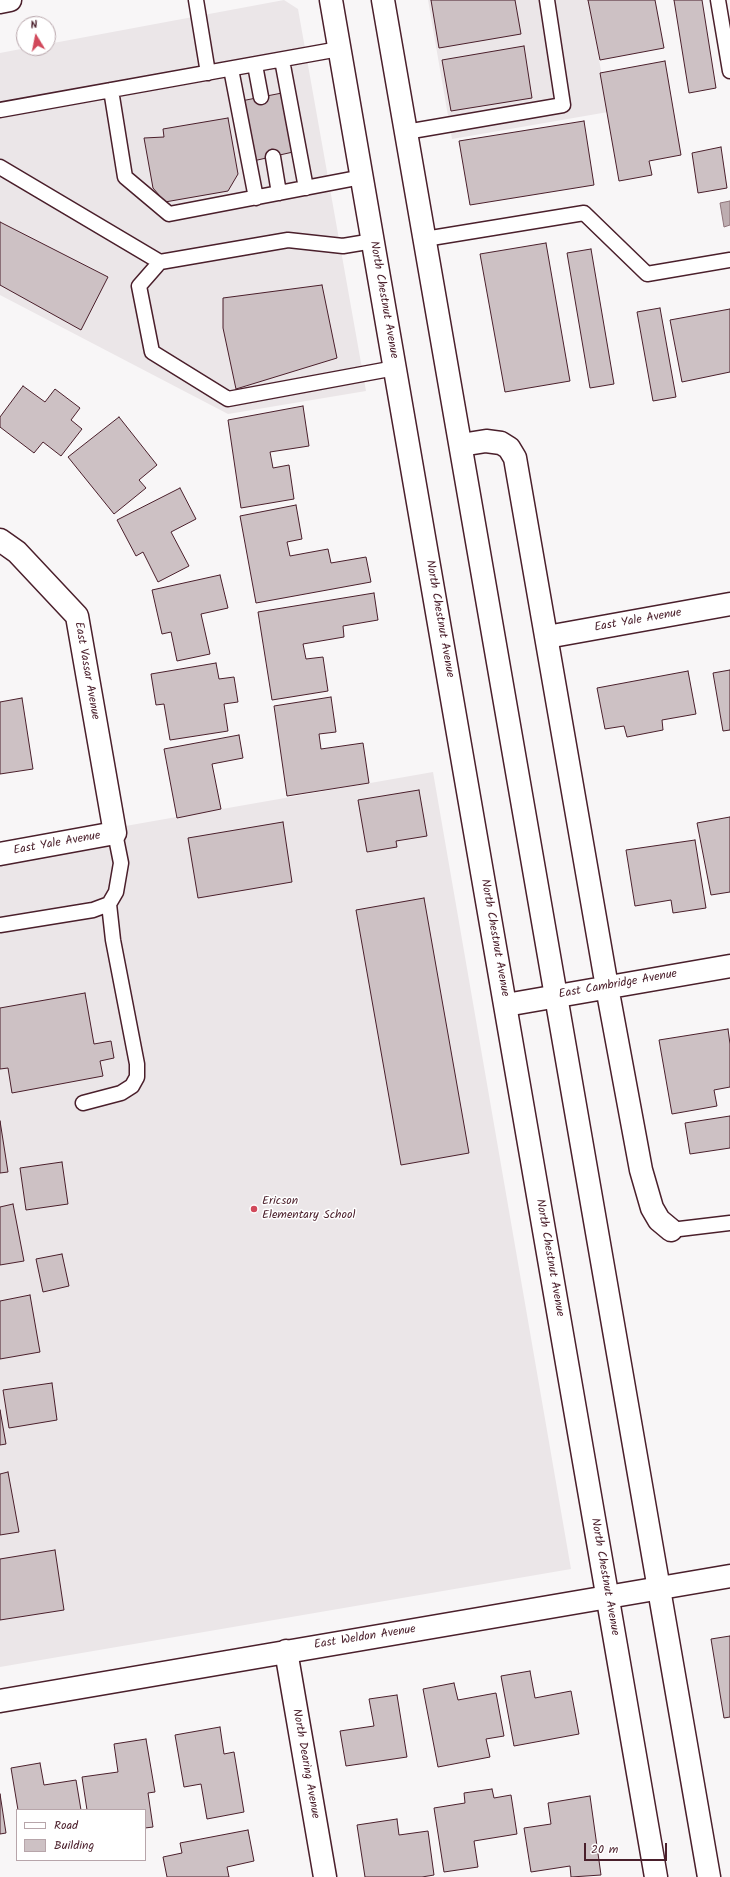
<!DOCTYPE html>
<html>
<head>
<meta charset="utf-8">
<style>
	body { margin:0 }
	#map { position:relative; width:730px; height:1877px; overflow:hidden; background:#f8f6f7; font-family:Kalam,sans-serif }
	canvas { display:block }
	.legend { position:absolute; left:16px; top:1809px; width:130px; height:52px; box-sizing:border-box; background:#fff; border:1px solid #b7a5aa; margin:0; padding:5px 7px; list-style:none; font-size:12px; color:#4a1f2b }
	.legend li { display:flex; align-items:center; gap:8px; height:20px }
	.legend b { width:20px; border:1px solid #b7a5aa }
	.north { position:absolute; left:16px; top:16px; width:40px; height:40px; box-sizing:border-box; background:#fff; border:1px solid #b7a5aa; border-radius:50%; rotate:350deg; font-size:11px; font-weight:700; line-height:16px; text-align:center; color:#4a1f2b }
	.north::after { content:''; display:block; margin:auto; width:14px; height:18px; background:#d1495b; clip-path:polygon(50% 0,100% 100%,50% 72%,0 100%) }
	.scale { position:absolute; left:584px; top:1843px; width:83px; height:18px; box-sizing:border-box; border:2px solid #4a1f2b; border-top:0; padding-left:5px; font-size:12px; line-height:14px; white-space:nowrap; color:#4a1f2b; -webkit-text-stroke:3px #fff; paint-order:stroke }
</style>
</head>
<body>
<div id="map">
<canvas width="730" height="1877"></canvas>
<ul class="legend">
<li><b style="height:5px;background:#fff"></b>Road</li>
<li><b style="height:11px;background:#cdc1c4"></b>Building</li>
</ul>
<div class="north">N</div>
<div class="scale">20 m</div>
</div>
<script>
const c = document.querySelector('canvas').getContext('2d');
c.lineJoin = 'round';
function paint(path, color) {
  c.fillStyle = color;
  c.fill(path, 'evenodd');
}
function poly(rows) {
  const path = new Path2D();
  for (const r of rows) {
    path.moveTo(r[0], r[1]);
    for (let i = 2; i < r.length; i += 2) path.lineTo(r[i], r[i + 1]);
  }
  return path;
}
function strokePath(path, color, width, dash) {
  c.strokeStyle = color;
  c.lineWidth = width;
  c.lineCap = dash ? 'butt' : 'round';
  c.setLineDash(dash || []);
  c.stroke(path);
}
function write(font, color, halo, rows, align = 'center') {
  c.font = font + ' Kalam,sans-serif';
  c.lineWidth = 3;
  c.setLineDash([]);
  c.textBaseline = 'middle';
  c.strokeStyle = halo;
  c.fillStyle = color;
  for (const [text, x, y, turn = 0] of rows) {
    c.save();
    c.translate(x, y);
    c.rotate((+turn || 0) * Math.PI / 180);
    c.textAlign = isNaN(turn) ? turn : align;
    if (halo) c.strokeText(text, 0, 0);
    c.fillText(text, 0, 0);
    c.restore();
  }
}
paint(poly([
	[284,0,298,9,366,391,228,414,0,295,0,53,26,48,48,48,48,44],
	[428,0,589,0,608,112,452,139],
	[433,772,571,1569,0,1667,0,848]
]), '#ebe6e8');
const water = poly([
	[730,201,730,225,724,227,720,203,730,201]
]);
paint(water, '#bdadb0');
strokePath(water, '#8f747b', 1);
const building = poly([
	[431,0,515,0,521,34,439,48,431,0],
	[588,0,655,0,664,48,600,60,588,0],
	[674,0,702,0,716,88,689,93,674,0],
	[524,46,532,98,451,111,442,60,524,46],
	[665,61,681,155,649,161,652,175,619,181,600,73,665,61],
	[282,93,293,152,253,161,241,101,282,93],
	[228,118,238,174,228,191,165,202,153,188,144,138,164,137,163,129,228,118],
	[584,121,594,185,470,205,459,141,584,121],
	[721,147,727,188,698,193,692,153,721,147],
	[0,222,108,277,81,330,0,285,0,222],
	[546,243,570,381,505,392,480,254,546,243],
	[591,249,614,384,590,388,567,253,591,249],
	[322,285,337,358,236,389,223,328,223,298,322,285],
	[660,308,676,397,653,401,637,312,660,308],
	[730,309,730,372,682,382,670,320,730,309],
	[23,386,45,402,55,389,80,408,71,420,82,429,61,456,43,442,34,453,0,427,0,417,23,386],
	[303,406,309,446,270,452,273,468,289,465,294,499,241,508,228,420,303,406],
	[119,417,157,465,139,480,146,488,114,514,68,457,119,417],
	[180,488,196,519,171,532,189,566,158,582,143,552,136,556,117,520,180,488],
	[296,505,302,539,287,542,290,556,328,549,331,563,366,557,371,582,256,603,240,516,296,505],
	[220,575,228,608,201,614,210,654,177,661,171,632,162,634,152,590,220,575],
	[374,593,378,620,343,626,344,637,303,644,306,659,323,657,328,691,272,700,258,612,374,593],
	[216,663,219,679,234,677,238,702,224,704,228,731,170,740,164,704,156,705,151,674,216,663],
	[730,670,730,730,723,731,713,673,730,670],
	[688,671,696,714,662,720,663,730,627,737,624,726,605,729,597,688,688,671],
	[331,697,336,732,319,734,321,749,363,743,369,783,287,796,274,706,331,697],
	[22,698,33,769,0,774,0,702,22,698],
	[239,735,243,758,212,764,221,809,177,818,164,749,239,735],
	[419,790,427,836,396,841,397,847,367,852,358,800,419,790],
	[730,817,730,892,711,895,697,823,730,817],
	[283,822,292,882,198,898,188,838,283,822],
	[695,840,706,908,673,913,671,900,635,906,626,850,695,840],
	[424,898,469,1153,401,1165,356,910,424,898],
	[85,993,94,1044,111,1041,114,1058,100,1061,103,1076,12,1093,8,1068,0,1069,0,1008,85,993],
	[728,1029,730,1044,730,1087,714,1090,717,1106,672,1114,659,1040,728,1029],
	[730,1116,730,1148,690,1154,685,1123,730,1116],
	[0,1121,8,1172,0,1173,0,1121],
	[62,1162,68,1204,26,1210,20,1168,62,1162],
	[13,1204,24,1261,0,1265,0,1207,13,1204],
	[62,1254,69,1286,43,1292,36,1259,62,1254],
	[30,1295,40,1352,0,1359,0,1301,30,1295],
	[52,1383,57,1420,9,1428,3,1390,52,1383],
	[0,1410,6,1444,0,1445,0,1410],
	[8,1472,19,1532,0,1535,0,1474,8,1472],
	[55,1550,64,1610,0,1620,0,1559,55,1550],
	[730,1636,730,1717,724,1718,711,1639,730,1636],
	[530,1671,535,1698,571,1691,579,1734,514,1746,501,1676,530,1671],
	[454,1683,458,1700,496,1693,504,1736,486,1739,490,1757,438,1767,423,1689,454,1683],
	[397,1695,407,1757,346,1766,340,1731,374,1726,369,1699,397,1695],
	[220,1727,224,1754,234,1752,244,1812,207,1819,201,1784,184,1787,175,1735,220,1727],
	[146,1739,155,1792,148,1793,153,1827,145,1828,145,1810,87,1810,82,1777,118,1772,114,1744,146,1739],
	[40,1763,44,1785,76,1780,81,1810,18,1810,11,1768,40,1763],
	[492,1789,494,1798,511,1795,517,1834,474,1841,478,1867,444,1872,434,1808,465,1803,464,1793,492,1789],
	[0,1794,6,1833,0,1834,0,1794],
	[590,1796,601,1875,571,1877,570,1866,531,1872,524,1828,551,1824,548,1803,590,1796],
	[397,1819,399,1835,428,1831,434,1875,422,1877,365,1877,357,1825,397,1819],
	[248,1830,254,1861,227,1867,229,1877,167,1877,163,1857,182,1853,180,1843,248,1830]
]);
paint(building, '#cdc1c4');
strokePath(building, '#4a1f2b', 1);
const lane = poly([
	[196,0,208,73],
	[718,0,730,71],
	[282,60,306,188],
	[255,65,261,97],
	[231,69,256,198],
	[111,90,125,177,169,214,362,177],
	[0,110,339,49],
	[406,132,563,105,547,0],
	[273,157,279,193],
	[0,167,160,262,288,240,343,246,373,241],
	[425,239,584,213,647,274,730,260],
	[160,262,139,286,152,352,228,399,395,368],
	[0,925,93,910,109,904],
	[83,1103,121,1093,132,1086,137,1077,137,1064,113,940,109,904,116,892,121,863,115,833],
	[671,1230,730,1223]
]);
const street = poly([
	[461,445,486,441,501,443,509,448,515,458,607,987,641,1170,652,1208,659,1220,671,1230],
	[0,540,17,552,77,616,115,833,0,854],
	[547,637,730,604],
	[506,1005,730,966],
	[286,1651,325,1877],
	[0,1701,730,1576]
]);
const secondary = poly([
	[331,0,656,1877],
	[383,0,709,1877],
	[0,2,10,0]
]);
strokePath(lane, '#4a1f2b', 17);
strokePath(street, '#4a1f2b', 25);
strokePath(secondary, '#4a1f2b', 25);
strokePath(lane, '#fff', 14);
strokePath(street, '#fff', 22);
strokePath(secondary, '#fff', 22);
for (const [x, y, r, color] of [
	[254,1209,4,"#d1495b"]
]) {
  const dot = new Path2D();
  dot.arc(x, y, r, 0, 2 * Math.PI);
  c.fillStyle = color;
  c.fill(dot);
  strokePath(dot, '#fff', 1.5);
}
write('12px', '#4a1f2b', '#fff', [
	["North Chestnut Avenue",383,300,80],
	["North Chestnut Avenue",439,619,80],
	["East Yale Avenue",638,621,-10],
	["East Vassar Avenue",86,671,80],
	["East Yale Avenue",57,844,-10],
	["North Chestnut Avenue",494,938,80],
	["East Cambridge Avenue",618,985,-10],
	["North Chestnut Avenue",549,1258,80],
	["North Chestnut Avenue",604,1577,80],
	["East Weldon Avenue",365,1638,-9],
	["North Dearing Avenue",305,1764,80]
]);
write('12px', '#4a1f2b', '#fff', [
	["Ericson",262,1202],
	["Elementary School",262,1216]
], 'left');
</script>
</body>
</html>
